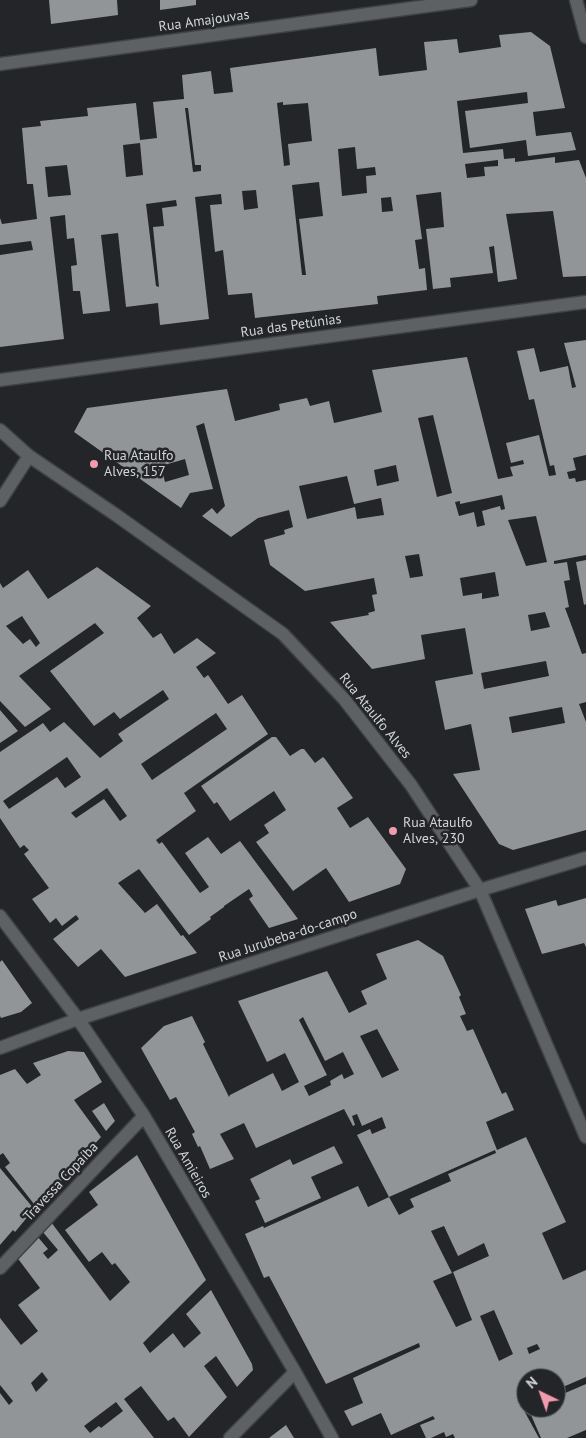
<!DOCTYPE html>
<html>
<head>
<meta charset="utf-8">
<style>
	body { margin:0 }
	#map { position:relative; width:586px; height:1438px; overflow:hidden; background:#232528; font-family:"PT Sans",sans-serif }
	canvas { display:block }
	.north { position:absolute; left:516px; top:1368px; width:50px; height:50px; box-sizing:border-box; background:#232528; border:1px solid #696b6d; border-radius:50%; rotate:318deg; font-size:14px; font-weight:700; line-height:20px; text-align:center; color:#d2d4d5 }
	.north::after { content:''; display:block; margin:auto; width:18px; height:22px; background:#f29aae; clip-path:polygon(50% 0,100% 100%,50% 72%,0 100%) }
</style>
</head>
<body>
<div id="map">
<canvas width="586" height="1438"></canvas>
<div class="north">N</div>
</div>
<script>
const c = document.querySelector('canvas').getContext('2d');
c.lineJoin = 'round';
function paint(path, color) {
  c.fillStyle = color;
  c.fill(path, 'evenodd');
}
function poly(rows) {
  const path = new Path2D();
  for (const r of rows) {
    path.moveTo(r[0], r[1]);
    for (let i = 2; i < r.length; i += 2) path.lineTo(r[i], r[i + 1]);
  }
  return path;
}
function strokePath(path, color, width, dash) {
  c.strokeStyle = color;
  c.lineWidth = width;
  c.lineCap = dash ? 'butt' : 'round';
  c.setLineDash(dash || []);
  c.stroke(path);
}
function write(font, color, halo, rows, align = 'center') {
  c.font = font + ' "PT Sans",sans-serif';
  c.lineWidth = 5;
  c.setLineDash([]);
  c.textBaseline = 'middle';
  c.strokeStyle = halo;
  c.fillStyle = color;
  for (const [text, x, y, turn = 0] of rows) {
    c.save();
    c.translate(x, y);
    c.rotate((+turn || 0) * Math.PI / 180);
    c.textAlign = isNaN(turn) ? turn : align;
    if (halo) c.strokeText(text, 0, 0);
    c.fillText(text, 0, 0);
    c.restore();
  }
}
paint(poly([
	[49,0,117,0,118,15,51,24],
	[160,0,196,0,196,5,160,10],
	[531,32,550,46,565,108,533,112,536,136,571,132,576,150,528,156,526,140,470,148,465,111,528,103,527,92,457,101,463,153,503,149,504,159,515,158,515,162,555,157,555,163,579,160,586,178,586,276,563,277,553,211,506,214,517,279,498,282,494,246,489,247,493,273,450,278,451,287,433,289,426,229,444,227,441,192,416,195,422,239,415,240,419,269,425,268,427,290,377,296,378,304,255,318,252,293,228,295,223,250,215,252,210,205,222,204,221,194,195,197,209,319,160,325,158,303,126,307,118,233,101,235,110,311,83,314,80,291,73,291,71,266,77,265,74,238,67,239,65,215,50,217,64,339,0,347,0,255,33,250,31,241,0,245,0,218,2,224,37,219,33,184,27,184,22,128,41,126,40,121,88,116,87,108,136,103,140,140,157,138,153,102,184,99,182,75,211,71,214,94,233,92,230,68,376,48,379,76,427,70,424,42,457,39,459,53,501,47,499,35],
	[283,102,283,105,308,103,312,141,288,144,290,165,284,166,277,103],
	[185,108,188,108,195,165,201,165,201,171,193,172],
	[140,143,143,175,126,177,123,145],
	[355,147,357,169,375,167,376,175,366,176,367,193,342,196,338,149],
	[498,160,498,166,484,167,485,176,467,178,465,164],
	[67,165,71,195,48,197,45,167],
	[319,182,323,216,299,219,306,275,302,275,292,185],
	[256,190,258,208,244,210,242,191],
	[391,197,393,211,382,212,381,198],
	[176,200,177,206,162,208,164,226,153,227,159,287,156,286,146,204],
	[586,340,586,455,573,458,576,470,567,472,569,479,575,478,576,482,586,480,586,555,554,561,554,564,567,562,570,580,564,581,569,607,565,608,582,654,586,653,586,702,579,704,586,722,586,830,513,850,499,844,453,774,480,770,471,724,445,730,435,681,473,674,465,628,421,635,425,659,372,669,330,622,369,615,368,613,375,611,372,595,377,594,374,578,305,591,270,565,264,540,285,534,284,530,293,527,289,510,258,518,231,537,202,516,212,508,217,514,225,506,204,423,196,426,213,489,190,493,181,508,74,432,87,408,227,389,235,421,280,410,279,404,307,398,310,406,329,401,334,423,382,412,372,370,467,357,498,479,513,476,510,467,524,464,523,460,511,463,506,443,539,435,549,476,556,475,554,465,550,466,534,399,529,400,517,351,534,348,540,372,568,366,572,388,576,387,564,343],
	[433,415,452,493,437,497,418,418],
	[185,459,189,475,165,482,161,466],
	[396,465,399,481,377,486,374,470],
	[347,476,354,504,381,498,384,515,357,519,355,507,307,519,299,486],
	[502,495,505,509,501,510,500,506,482,511,485,525,477,527,474,512,459,516,455,502,460,501,460,504],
	[536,516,547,562,526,566,508,520],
	[419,554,423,576,410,578,405,556],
	[495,572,499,596,482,599,482,593,463,596,460,578],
	[545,612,550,627,531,631,528,615],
	[546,661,549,676,484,689,481,673],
	[562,707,565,723,512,733,509,717],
	[586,560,586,604,584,605,576,562],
	[97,567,151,606,137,618,153,638,161,633,174,654,197,638,216,653,196,667,204,678,208,675,228,704,242,695,268,734,184,793,196,811,156,840,159,844,162,842,200,893,209,887,185,853,208,837,221,854,240,841,298,919,269,928,249,899,253,896,249,889,224,906,224,907,210,917,211,919,189,935,139,869,118,883,145,913,157,904,181,936,183,935,197,953,125,977,101,949,78,967,53,939,79,919,76,915,62,926,56,918,50,923,32,899,49,888,24,854,29,850,24,845,20,848,0,818,0,752,43,723,50,732,64,722,100,758,123,741,118,734,169,699,163,690,120,719,114,712,94,726,50,671,104,633,95,623,19,676,51,709,25,727,0,701,0,583,3,588,28,570,48,599],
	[22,616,40,643,36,647,30,639,23,644,6,626],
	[216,713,227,729,152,780,141,764],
	[67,757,81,777,65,788,57,777,9,809,3,801],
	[107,788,127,816,120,821,104,799,76,818,71,813],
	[0,710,18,731,0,743],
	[272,737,276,737,290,756,301,749,304,749,315,763,323,757,325,759,353,798,337,808,350,828,368,817,406,869,400,884,349,902,326,868,293,891,256,842,269,833,264,825,286,810,274,791,230,821,217,802,214,804,201,786],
	[586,898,586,947,584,943,542,954,525,909,556,900,558,906],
	[418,940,443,956,461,995,459,997,466,1014,460,1016,467,1031,473,1029,502,1094,506,1092,514,1110,486,1122,497,1150,526,1137,566,1222,542,1233,563,1280,586,1270,586,1377,556,1390,556,1378,526,1378,526,1402,521,1405,539,1438,455,1438,453,1434,446,1437,444,1432,431,1438,426,1438,420,1425,435,1419,433,1416,391,1435,381,1413,352,1426,344,1411,363,1403,353,1378,420,1347,419,1343,326,1384,269,1276,264,1278,245,1234,263,1226,264,1228,358,1186,368,1207,389,1197,399,1215,414,1207,410,1199,451,1181,448,1174,496,1153,495,1150,389,1197,357,1135,370,1129,372,1134,386,1128,382,1117,362,1126,357,1114,352,1116,355,1125,353,1126,344,1109,256,1148,244,1123,220,1134,234,1159,210,1169,200,1146,198,1147,192,1134,195,1132,176,1097,170,1100,141,1048,164,1026,192,1016,205,1042,203,1044,229,1097,230,1095,273,1073,282,1091,299,1082,285,1053,267,1062,238,1001,327,971,349,1013,367,1004,361,991,387,979,376,954],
	[303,1017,325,1061,343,1052,354,1074,344,1079,342,1074,330,1081,331,1085,309,1096,304,1086,327,1075,299,1020],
	[377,1029,399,1070,382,1078,360,1036],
	[444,1226,458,1256,484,1243,489,1256,453,1272,472,1320,456,1327,433,1281,452,1273,431,1231],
	[494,1310,513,1354,499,1361,480,1316],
	[537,1344,540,1349,529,1354,527,1348],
	[2,960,32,1003,21,1012,1,1018,0,1016,0,962],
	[68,1051,84,1052,102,1082,74,1100,101,1137,58,1185,57,1183,34,1204,5,1167,10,1163,3,1153,0,1155,0,1075,15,1069,27,1084,41,1075,33,1063],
	[104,1103,115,1121,106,1131,92,1111],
	[334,1146,343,1163,311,1177,321,1198,265,1223,255,1201,260,1199,250,1179,290,1159,293,1165],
	[137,1155,206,1280,143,1343,150,1353,173,1333,184,1348,201,1333,186,1314,211,1290,252,1364,253,1370,237,1387,216,1356,204,1366,227,1397,189,1437,174,1417,168,1421,141,1386,124,1399,154,1438,0,1438,0,1393,9,1405,13,1401,0,1385,0,1318,21,1345,38,1331,18,1305,40,1288,16,1256,37,1236,48,1249,43,1253,48,1259,58,1250,42,1231,51,1222,110,1301,130,1282,115,1263,112,1265,102,1252,89,1262,65,1230,98,1205,89,1192],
	[42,1372,48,1380,36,1392,31,1383],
	[116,1402,123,1411,101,1428,99,1426,90,1433,84,1426],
	[0,1168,34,1209,15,1232,13,1230,0,1245],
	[586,1384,586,1430,567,1438,541,1438,528,1408,556,1408,556,1397],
	[286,1425,294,1438,269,1438]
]), '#929598');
const street = poly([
	[576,0,586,37],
	[0,64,471,0],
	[0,380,586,302],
	[0,430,29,456,116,515,283,634,344,699,411,785,480,890,586,1137],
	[0,501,29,456],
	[0,916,78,1019,144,1116,295,1372,332,1438],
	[0,1048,78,1019,480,890,586,858],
	[0,1268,144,1116],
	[230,1438,295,1372]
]);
strokePath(street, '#3f4243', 15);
strokePath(street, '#5e6163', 12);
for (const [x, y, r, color] of [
	[94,464,5,"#f29aae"],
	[393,831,5,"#f29aae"]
]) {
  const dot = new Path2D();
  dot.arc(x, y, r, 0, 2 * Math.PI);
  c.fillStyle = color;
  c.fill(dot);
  strokePath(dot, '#232528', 2);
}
write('14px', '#d2d4d5', '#232528', [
	["Rua Amajouvas",204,21,-8],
	["Rua das Petúnias",291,326,-8],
	["Rua Ataulfo Alves",375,716,51],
	["Rua Jurubeba-do-campo",288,936,-18],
	["Rua Amieiros",188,1163,60],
	["Travessa Copaíba",61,1182,-47]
]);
write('14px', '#d2d4d5', '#232528', [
	["Rua Ataulfo",104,456],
	["Alves, 157",104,472],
	["Rua Ataulfo",403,823],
	["Alves, 230",403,839]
], 'left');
</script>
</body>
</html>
